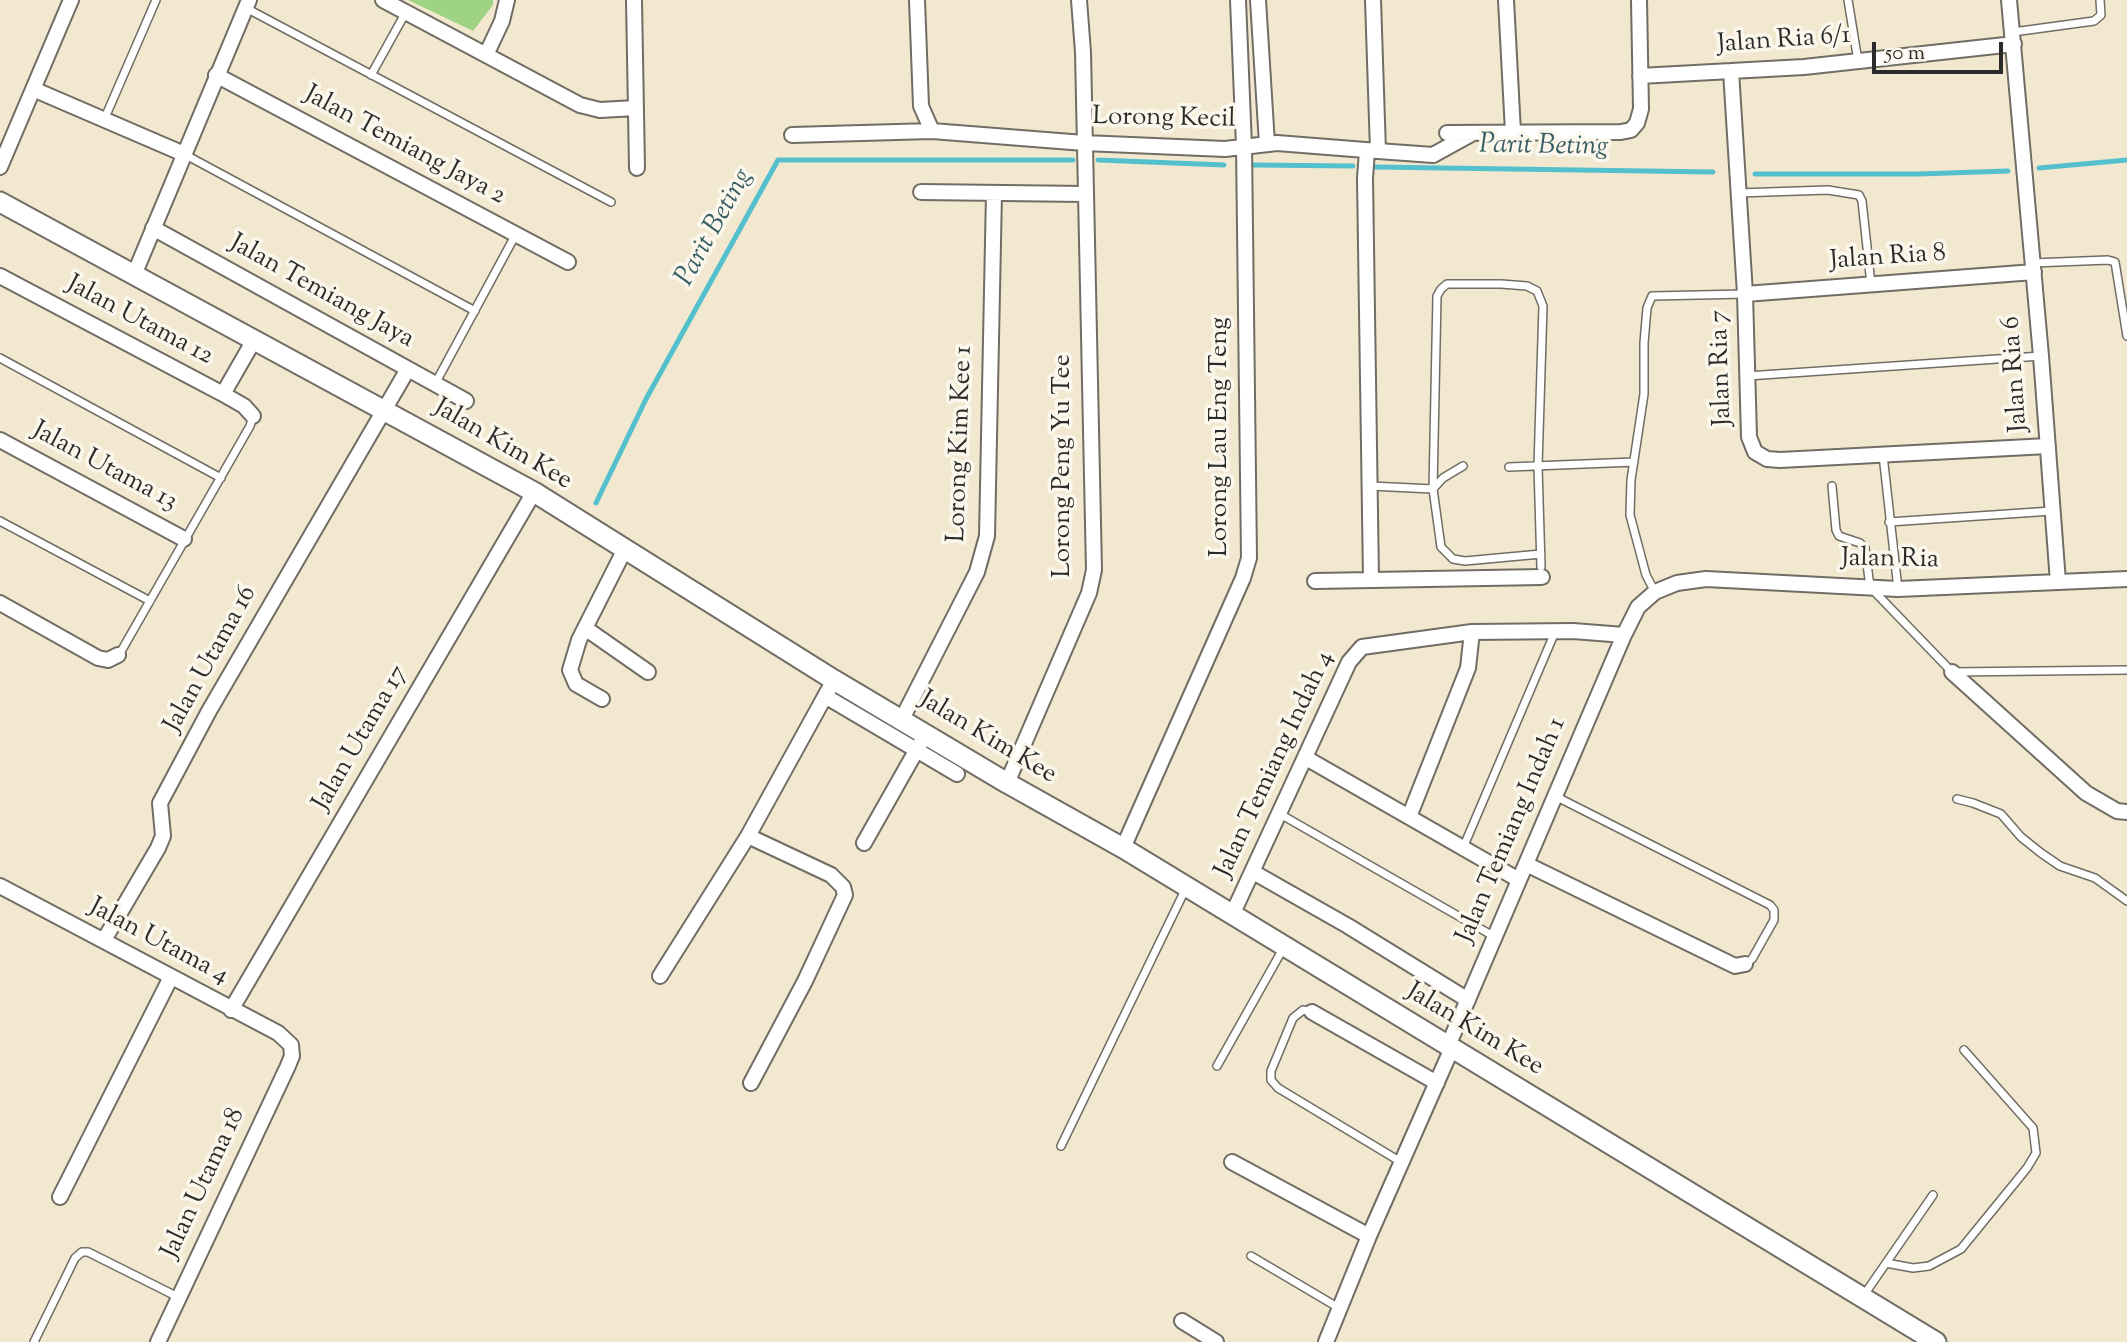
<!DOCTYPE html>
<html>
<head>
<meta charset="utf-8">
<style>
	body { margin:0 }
	#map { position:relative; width:2127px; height:1342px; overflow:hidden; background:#f2e8cf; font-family:"Sorts Mill Goudy",serif }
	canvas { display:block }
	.scale { position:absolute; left:1872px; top:42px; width:131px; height:32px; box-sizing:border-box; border:4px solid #2b2b2b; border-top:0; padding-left:9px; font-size:21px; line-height:24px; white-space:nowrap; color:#2b2b2b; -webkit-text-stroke:5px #fbf7ec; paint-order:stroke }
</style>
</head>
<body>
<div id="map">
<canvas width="2127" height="1342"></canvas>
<div class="scale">50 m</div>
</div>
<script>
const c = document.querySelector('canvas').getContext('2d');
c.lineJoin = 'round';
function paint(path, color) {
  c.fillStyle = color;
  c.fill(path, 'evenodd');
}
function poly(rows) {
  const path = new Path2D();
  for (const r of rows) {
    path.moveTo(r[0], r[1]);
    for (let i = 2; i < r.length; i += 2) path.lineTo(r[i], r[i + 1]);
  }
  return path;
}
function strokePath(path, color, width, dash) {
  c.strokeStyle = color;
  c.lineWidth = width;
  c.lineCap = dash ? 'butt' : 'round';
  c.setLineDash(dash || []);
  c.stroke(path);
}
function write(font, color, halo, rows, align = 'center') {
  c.font = font + ' "Sorts Mill Goudy",serif';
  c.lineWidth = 7;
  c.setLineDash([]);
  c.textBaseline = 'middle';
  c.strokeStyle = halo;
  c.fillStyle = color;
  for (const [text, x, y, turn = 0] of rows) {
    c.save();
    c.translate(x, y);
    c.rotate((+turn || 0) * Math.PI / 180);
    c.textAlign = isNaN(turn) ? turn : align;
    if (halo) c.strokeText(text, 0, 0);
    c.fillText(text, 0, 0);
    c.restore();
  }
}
paint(poly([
	[408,0,493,0,493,5,473,31]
]), '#9fd384');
strokePath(poly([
	[1098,160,1224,165],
	[1253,165,1353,166],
	[1375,167,1713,172],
	[2039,168,2127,160],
	[1755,174,1919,174,2008,171],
	[596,503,646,399,778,160,1073,160]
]), '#54c0cd', 5);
const lane = poly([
	[1848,0,1858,61],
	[246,8,611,202],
	[2013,32,2094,21,2101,15,2100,0],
	[371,75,406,12],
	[104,120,156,0],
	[184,154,475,311],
	[1738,193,1828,190,1859,195,1862,201,1871,284],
	[2033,263,2108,260,2115,262,2127,336],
	[0,358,221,478],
	[1747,376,2041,356],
	[435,384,516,234],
	[1883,455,1898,589],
	[1463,466,1443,478,1433,489,1441,547,1453,559,1465,561,1541,554],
	[1509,467,1634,462],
	[1370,486,1433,489,1437,296,1441,289,1447,284,1501,284,1527,286,1537,291,1543,306,1538,466,1541,567],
	[1832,486,1836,530,1839,536,1860,543,1865,548,1870,587,1952,672,2127,670],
	[0,521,150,601],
	[1889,522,2052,511],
	[1655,592,1646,575,1630,515,1631,480,1644,394,1644,343,1647,308,1652,296,1745,294],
	[119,655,250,426,253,416],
	[1555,796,1770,905,1774,910,1774,920,1752,959,1745,964],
	[1957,799,1973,803,2001,814,2021,837,2041,853,2060,866,2095,878,2127,901],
	[1280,814,1495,937],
	[1463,848,1555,632],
	[1312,1012,1303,1010,1293,1018,1271,1071,1271,1080,1278,1088,1401,1162],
	[1217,1066,1284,947],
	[1061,1146,1186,888],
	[1251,1256,1339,1308],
	[1886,1263,1913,1268,1929,1266,1961,1249,2027,1168,2036,1153,2033,1128,1964,1050],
	[1864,1295,1933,1195],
	[34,1342,75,1258,82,1252,88,1252,178,1297]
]);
const street = poly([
	[383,0,580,105,600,110,636,108],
	[634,0,637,168],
	[917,0,921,106,932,131,1084,143,1225,149,1277,143,1378,151,1373,0],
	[1258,0,1267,144],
	[1506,0,1513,132],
	[2009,0,2041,356,2058,582],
	[486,55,502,21,507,0],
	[1731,71,1745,294,1749,437,1755,452,1767,459,1780,460,2048,446],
	[216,75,568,262],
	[1640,76,1804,67,2014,44],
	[33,89,184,154],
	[1447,133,1621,132,1631,130,1637,123,1641,109,1639,0],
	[792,135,932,131],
	[1367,151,1365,178,1371,580],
	[1378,151,1433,155,1473,133],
	[0,167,71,0],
	[921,192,1085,194],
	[153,228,466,401],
	[134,275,249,0],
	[0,276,223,394,244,406,253,416],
	[1745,294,2034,272],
	[223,394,254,340],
	[0,440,184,539],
	[1315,581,1542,577],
	[0,603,98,658,108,660,118,655],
	[585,628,648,672],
	[1952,672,2086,793,2117,811,2127,812],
	[825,696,957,774],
	[602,699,576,684,570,670,579,640,625,549],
	[902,719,977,572,987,536,994,193],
	[1306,758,1519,880],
	[1007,783,1089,593,1094,570,1083,52,1079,0],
	[1409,817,1468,668,1472,632],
	[748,836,831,875,843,887,845,895,805,981,751,1083],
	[864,843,920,744],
	[1123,848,1243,578,1249,558,1244,146,1238,0],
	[1526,864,1735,966,1745,964],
	[1253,872,1348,926,1468,1000],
	[0,886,278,1033,291,1045,292,1056,287,1068,158,1342],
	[1232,915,1349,662,1362,647,1472,632,1573,631,1624,635],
	[104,940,158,848,163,836,160,803,209,711,408,369],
	[660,976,748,836,834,680],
	[231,1010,534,492],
	[1312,1012,1437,1083],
	[1448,1046,1624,635,1638,607,1655,592,1677,583,1706,579,1898,589,2127,579],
	[1232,1162,1369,1236],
	[60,1197,171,977],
	[1182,1321,1216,1342],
	[1326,1342,1369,1236,1452,1048]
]);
const secondary = poly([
	[0,202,534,492,834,680,1007,783,1123,848,1936,1342]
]);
strokePath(lane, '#716d64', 10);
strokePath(street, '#716d64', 18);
strokePath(secondary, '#716d64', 23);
strokePath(lane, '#fff', 7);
strokePath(street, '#fff', 14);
strokePath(secondary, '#fff', 19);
write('26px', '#2b2b2b', '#fbf7ec', [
	["Jalan Ria 6/1",1784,42,-4],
	["Lorong Kecil",1164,120,1],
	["Jalan Temiang Jaya 2",404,147,28],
	["Jalan Ria 8",1888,259,-4],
	["Jalan Temiang Jaya",321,293,29],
	["Jalan Utama 12",139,322,28],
	["Jalan Ria 7",1723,368,-92],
	["Jalan Ria 6",2017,374,-94],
	["Lorong Lau Eng Teng",1222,437,-90],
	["Lorong Kim Kee 1",962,444,-88],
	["Jalan Kim Kee",502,446,30],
	["Lorong Peng Yu Tee",1065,466,-90],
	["Jalan Utama 13",104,468,28],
	["Jalan Ria",1890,561,1],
	["Jalan Utama 16",212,660,-61],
	["Jalan Utama 17",362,739,-60],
	["Jalan Kim Kee",987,739,31],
	["Jalan Temiang Indah 4",1276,765,-65],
	["Jalan Temiang Indah 1",1513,831,-67],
	["Jalan Utama 4",158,943,28],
	["Jalan Kim Kee",1474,1031,31],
	["Jalan Utama 18",205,1184,-65]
]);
write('italic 28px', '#395f64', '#fbf7ec', [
	["Parit Beting",1544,148,1],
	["Parit Beting",716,228,-61]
]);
</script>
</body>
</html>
